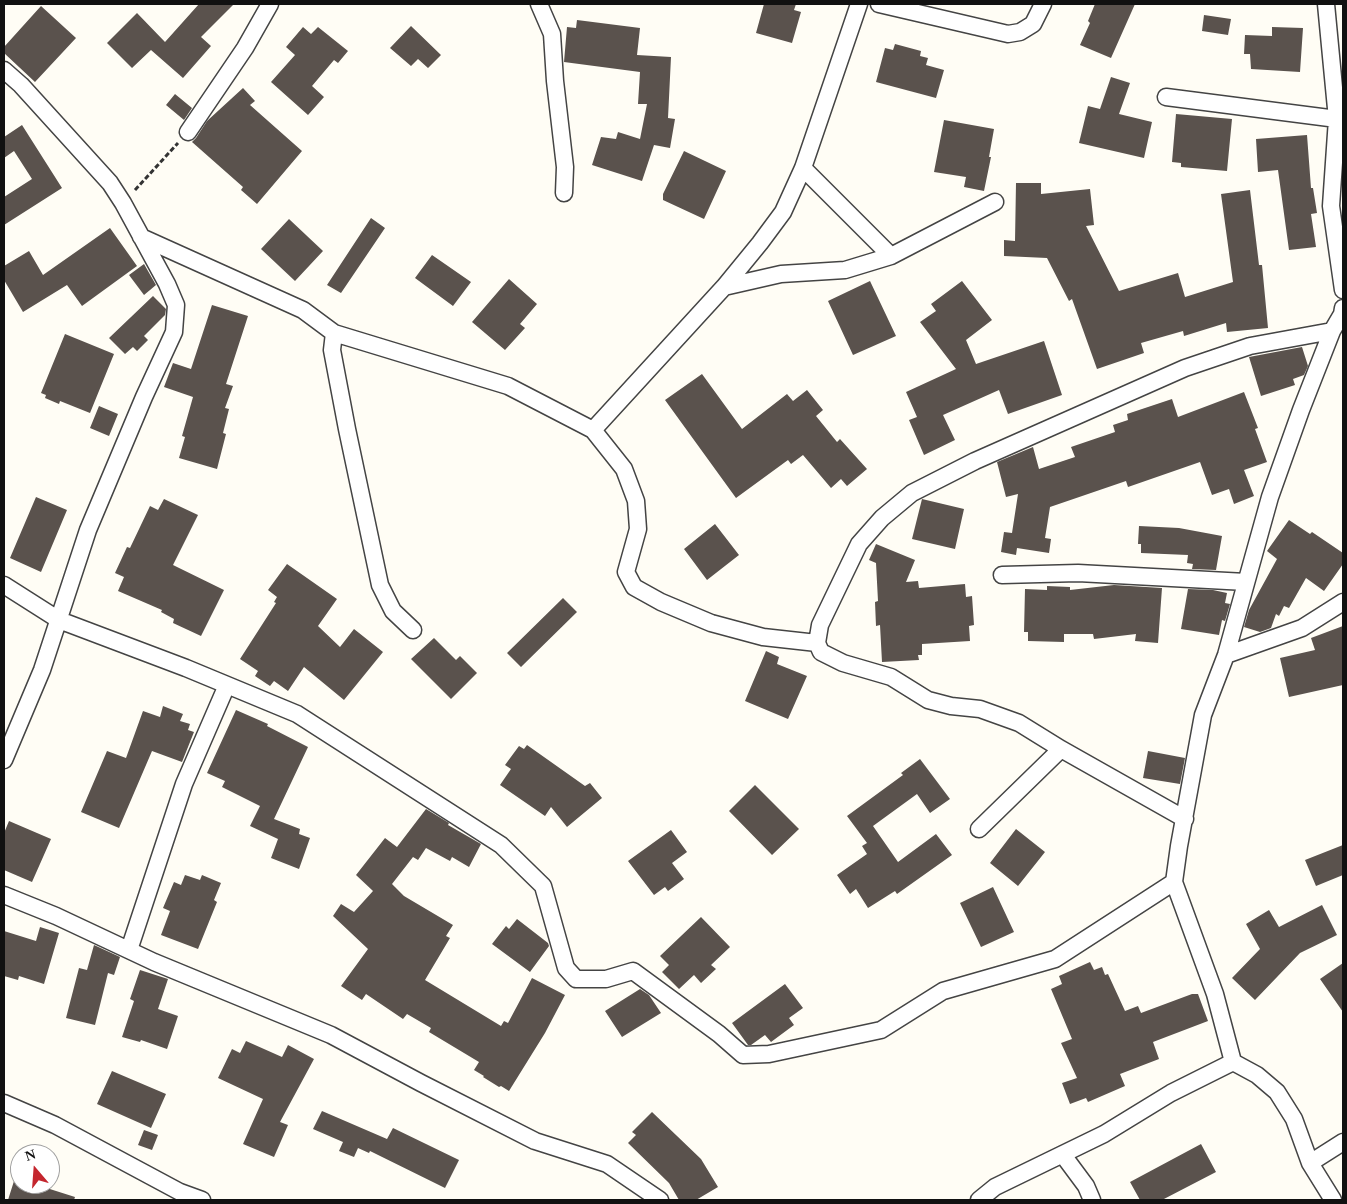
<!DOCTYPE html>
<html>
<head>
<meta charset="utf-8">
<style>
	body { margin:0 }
	#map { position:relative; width:1347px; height:1204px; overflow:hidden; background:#fffdf5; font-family:Georgia,serif }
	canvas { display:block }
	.frame { position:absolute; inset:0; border:5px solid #111; pointer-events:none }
	.north { position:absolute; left:10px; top:1144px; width:50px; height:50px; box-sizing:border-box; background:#fff; border:1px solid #a0a0a0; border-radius:50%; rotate:342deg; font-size:14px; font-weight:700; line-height:20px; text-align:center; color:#111 }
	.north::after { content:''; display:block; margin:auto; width:18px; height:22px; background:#c4262e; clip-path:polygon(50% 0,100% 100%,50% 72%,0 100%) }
</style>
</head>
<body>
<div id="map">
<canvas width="1347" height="1204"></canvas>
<div class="frame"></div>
<div class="north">N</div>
</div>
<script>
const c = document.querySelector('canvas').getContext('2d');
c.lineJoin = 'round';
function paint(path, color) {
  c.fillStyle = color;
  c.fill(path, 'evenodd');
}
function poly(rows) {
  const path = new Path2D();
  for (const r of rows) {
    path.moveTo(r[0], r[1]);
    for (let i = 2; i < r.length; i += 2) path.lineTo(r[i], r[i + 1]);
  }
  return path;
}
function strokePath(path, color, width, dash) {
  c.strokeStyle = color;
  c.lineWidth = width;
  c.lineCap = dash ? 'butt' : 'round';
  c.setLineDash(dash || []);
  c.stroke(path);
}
paint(poly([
	[199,4,234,4,201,37,211,46,183,78,151,50,132,68,107,43,137,13,165,42],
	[764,4,796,4,794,10,801,12,792,43,756,33],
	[1095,4,1135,4,1111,58,1080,45,1090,23,1088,21],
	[41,6,76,38,35,82,4,53,4,47],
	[1204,15,1231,19,1228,35,1202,31],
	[577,20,640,28,637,55,671,57,668,118,675,119,670,148,654,145,642,181,592,165,601,137,616,139,618,132,640,139,647,104,638,104,640,72,564,62,567,27,576,28],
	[411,26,441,55,428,68,418,59,411,66,390,48],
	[303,27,311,34,318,27,348,51,338,63,334,60,312,86,324,97,308,115,271,82,295,55,286,47],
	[1272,27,1303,28,1300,72,1251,69,1250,54,1244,54,1245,35,1272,36],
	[895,44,921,51,920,56,928,58,926,65,944,70,936,98,876,82,885,48,893,50],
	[1111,77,1130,83,1119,114,1152,122,1144,158,1079,143,1088,106,1100,109],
	[243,88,255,101,250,105,302,151,257,204,241,190,243,187,192,142,196,138,207,121],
	[175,94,192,108,184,120,166,105],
	[1176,114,1232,119,1227,171,1181,167,1181,163,1172,162],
	[944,120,994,129,989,157,991,157,984,191,964,187,966,177,934,172],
	[22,125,62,188,4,225,4,197,32,179,14,151,4,158,4,137],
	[1307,135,1311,188,1313,188,1317,213,1311,214,1316,247,1289,250,1278,170,1258,172,1256,139],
	[684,151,726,171,704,219,663,200,663,194],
	[1016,183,1041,183,1041,194,1090,189,1094,225,1086,226,1119,291,1178,273,1185,297,1233,282,1221,194,1250,190,1259,265,1262,265,1268,328,1227,332,1226,323,1184,336,1183,331,1141,343,1144,353,1097,369,1072,299,1069,301,1047,258,1004,256,1004,240,1015,241],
	[371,218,385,228,341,293,327,285],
	[289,219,323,251,295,281,261,249],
	[110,228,137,266,82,306,67,285,23,312,4,280,4,266,29,251,43,275],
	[432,255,471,282,453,306,415,278],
	[144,264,156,285,144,295,129,275],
	[509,279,537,304,520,324,525,328,505,350,472,322],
	[870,281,896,336,853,355,828,301],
	[962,281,992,320,966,340,976,364,1044,341,1062,395,1008,414,999,390,943,415,955,440,924,455,909,420,917,417,906,392,956,369,920,322,936,311,931,304],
	[153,296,166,309,165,315,144,336,148,340,137,351,133,347,125,354,109,338],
	[212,305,248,316,226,384,233,386,225,408,229,409,223,433,226,434,217,469,179,458,185,437,182,436,193,397,164,387,173,363,191,369],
	[65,334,114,354,90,413,60,401,59,404,45,398,46,395,41,393],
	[1302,347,1308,366,1304,375,1293,379,1295,385,1261,396,1249,357],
	[702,374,742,429,787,394,793,401,807,390,823,410,816,416,837,442,840,439,867,469,847,486,841,479,831,488,803,455,791,464,788,460,736,498,665,400],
	[1244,392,1258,428,1255,429,1267,462,1244,470,1254,496,1234,504,1229,489,1212,495,1200,462,1128,487,1126,481,1050,507,1045,538,1051,539,1049,553,1017,548,1016,555,1001,552,1004,532,1012,533,1018,494,1006,497,997,462,1033,447,1039,469,1075,457,1071,447,1115,432,1113,425,1128,420,1127,414,1172,399,1178,417],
	[99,406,118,414,109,436,90,428],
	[36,497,67,510,41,572,10,558],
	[164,499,198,515,173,565,224,590,201,636,173,623,174,619,161,612,162,610,118,591,124,577,115,573,127,547,130,548,150,506,158,510],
	[922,499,964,509,955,549,912,539],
	[1289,520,1310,534,1312,532,1343,553,1343,564,1324,591,1306,578,1289,608,1284,606,1279,616,1276,614,1271,628,1260,632,1244,627,1249,610,1277,559,1267,551],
	[715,524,739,555,707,580,684,549],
	[1139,526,1179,528,1222,536,1216,570,1192,569,1193,564,1187,563,1188,555,1141,553,1141,544,1138,544],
	[876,544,915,560,906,582,918,581,919,588,965,584,966,597,972,596,974,625,969,626,970,641,922,644,922,655,918,655,919,660,882,662,880,625,876,626,875,602,878,601,876,563,869,560],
	[287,564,337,599,318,626,340,647,354,629,383,652,344,700,304,667,288,691,274,681,270,686,255,676,258,671,240,659,276,603,274,602,277,597,268,590],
	[1114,585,1162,588,1158,643,1135,641,1136,634,1094,639,1093,634,1064,634,1064,642,1028,641,1028,632,1024,632,1025,589,1047,590,1047,586,1070,587,1070,590],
	[1188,589,1213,590,1227,593,1225,603,1230,604,1225,621,1222,620,1219,635,1181,629],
	[563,598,577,612,521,667,507,653],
	[1343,626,1343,685,1289,697,1280,658,1315,650,1311,638],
	[434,638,456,660,460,656,477,673,451,699,411,659],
	[766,651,779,657,777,664,807,676,788,719,745,701],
	[163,706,183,714,180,721,190,724,188,730,194,732,182,762,152,751,119,828,81,812,107,751,126,758,143,711,160,717],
	[236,710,268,724,267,726,308,747,274,819,300,829,299,834,310,838,299,869,271,858,278,839,250,826,260,806,222,787,225,781,207,773],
	[527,745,585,786,590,783,602,798,567,827,551,807,545,816,500,785,511,769,505,765,519,746,524,749],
	[1148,751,1185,758,1180,784,1143,778],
	[920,759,950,799,930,813,917,794,873,826,898,862,936,834,952,855,897,894,895,891,868,908,856,889,850,894,837,875,867,854,862,846,867,843,847,816,903,775,901,773],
	[755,785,799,829,772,855,729,811],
	[426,809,449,823,448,825,481,844,469,867,452,857,450,861,426,848,418,860,413,857,392,884,404,896,453,925,446,936,450,938,425,980,501,1026,504,1021,508,1023,532,978,565,995,545,1033,509,1091,501,1086,499,1087,483,1077,484,1076,474,1070,479,1062,429,1032,431,1028,407,1014,403,1019,366,994,362,1000,341,986,368,949,333,916,341,904,354,912,373,891,356,875,385,838,397,847],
	[9,821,51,839,32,882,4,870,4,833],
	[1016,829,1045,852,1018,886,990,863],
	[671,830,687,852,672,863,684,879,668,891,665,887,654,895,628,861],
	[1343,845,1343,875,1316,886,1305,860],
	[185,875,200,880,202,875,221,883,214,900,217,902,198,949,161,935,170,911,163,908,174,882,181,885],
	[993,887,1014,932,981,947,960,903],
	[1322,905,1337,935,1300,953,1255,1000,1232,978,1260,949,1246,924,1269,910,1279,927],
	[701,917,730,947,711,965,716,969,701,983,694,975,679,989,662,972,669,965,660,956],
	[517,919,548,943,549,946,530,972,492,944,506,926,509,929],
	[40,927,59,933,44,984,19,976,18,980,4,976,4,931,36,941],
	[94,945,120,957,114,975,108,973,95,1025,66,1018,79,968,87,970],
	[1090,962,1094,970,1102,967,1105,975,1108,974,1125,1011,1138,1006,1141,1013,1192,994,1198,994,1208,1021,1153,1042,1159,1059,1120,1074,1125,1086,1088,1102,1086,1098,1070,1104,1062,1083,1077,1078,1061,1043,1072,1039,1051,989,1062,984,1059,976],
	[1343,963,1343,1012,1320,979],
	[140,970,168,979,158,1009,178,1016,167,1049,141,1040,140,1042,122,1037,134,1001,130,999],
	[785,984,803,1008,789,1018,794,1025,771,1042,765,1035,751,1045,748,1045,732,1023],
	[640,989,649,995,661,1013,622,1037,605,1011],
	[246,1041,282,1057,288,1045,314,1059,280,1122,288,1125,274,1157,243,1144,263,1099,218,1078,232,1049,240,1053],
	[112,1071,166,1094,151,1128,97,1104],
	[322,1111,387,1139,393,1128,459,1160,445,1188,370,1151,369,1153,358,1148,354,1157,339,1151,343,1142,313,1129],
	[652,1112,701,1159,718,1187,696,1200,679,1200,669,1183,628,1143,636,1135,632,1132],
	[144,1130,158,1135,152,1150,138,1145],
	[1201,1144,1216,1172,1162,1200,1140,1200,1130,1182],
	[14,1181,20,1184,34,1184,75,1197,74,1200,8,1200]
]), '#5a524d');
const street = poly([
	[539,4,552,34,555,81,565,167,564,193],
	[879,4,1008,34,1020,32,1033,24,1043,4],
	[1326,4,1337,119,1331,206,1343,290],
	[4,70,21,85,110,183,123,203,167,284,176,305,174,332,144,397,88,530,42,670,4,760],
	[1166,97,1337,119],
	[188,132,245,48,270,4],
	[803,168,891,256],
	[141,237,303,310,334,333,508,386,593,430,624,469,636,501,638,529,626,572,634,587,661,602,711,623,763,637,817,643],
	[724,287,781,274,845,270,891,256,995,202],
	[334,333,332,350,347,429,380,585,393,611,413,630],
	[593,430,724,287,760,243,783,212,803,168,859,4],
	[1002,575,1078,573,1246,582],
	[4,585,59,620,186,668,297,714,501,845,543,886,566,968,576,979,606,979,633,971,719,1034,743,1055,769,1054,881,1030,943,991,1055,959,1174,882],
	[1226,655,1302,628,1343,602],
	[1185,819,1061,749,1019,723,980,709,951,706,928,700,891,677,843,663,821,652,817,643,820,625,859,544,882,518,912,493,975,461,1185,368,1250,346,1332,331],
	[979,829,1061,749],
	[4,895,56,916,154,962,331,1035,421,1083,535,1141,607,1164,660,1200],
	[129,950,184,784,227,685],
	[1233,1062,1257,1075,1277,1092,1294,1119,1310,1163,1333,1200],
	[4,1103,55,1125,180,1192,202,1200],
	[1063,1155,1086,1186,1092,1200],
	[1310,1163,1343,1142],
	[979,1200,995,1187,1104,1134,1171,1093,1233,1062,1215,994,1174,882,1179,846,1203,715,1226,655,1270,497,1301,410,1332,331,1342,314,1343,308]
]);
strokePath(street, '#444', 19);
strokePath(poly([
	[135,190,178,143]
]), '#333', 3, [5, 2.5]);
strokePath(street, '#fff', 16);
</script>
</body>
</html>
